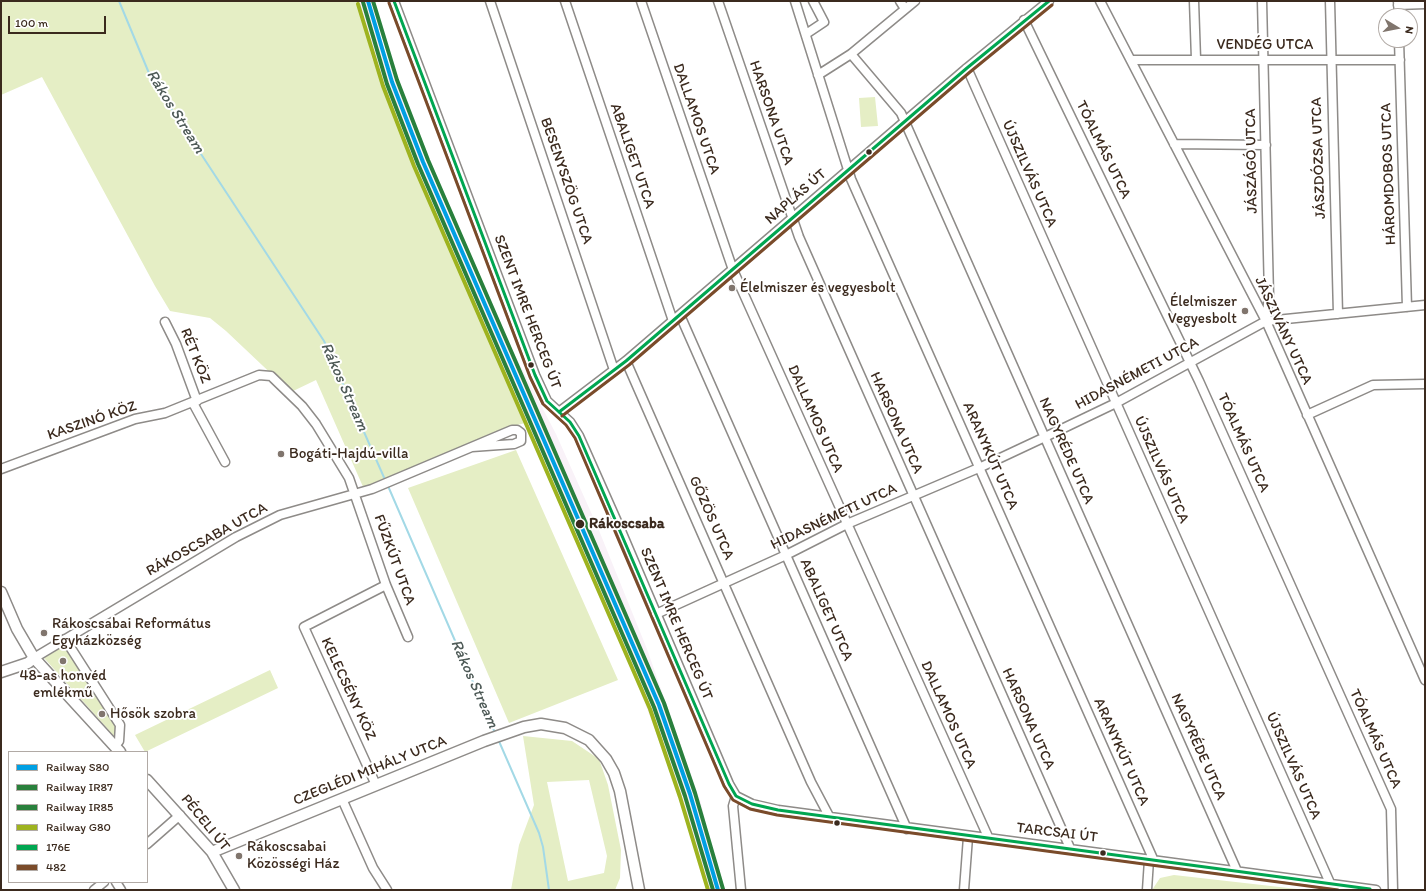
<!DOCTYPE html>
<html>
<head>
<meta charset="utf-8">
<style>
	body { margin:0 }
	#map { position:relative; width:1426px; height:891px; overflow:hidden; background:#fff; font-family:Itim,sans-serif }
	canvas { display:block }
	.frame { position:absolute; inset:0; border:2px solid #3b2a1e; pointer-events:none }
	.legend { position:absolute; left:8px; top:751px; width:140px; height:132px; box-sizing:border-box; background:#fff; border:1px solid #b1aaa5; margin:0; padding:5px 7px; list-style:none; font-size:12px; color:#3b2a1e }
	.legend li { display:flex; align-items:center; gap:8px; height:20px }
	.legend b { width:20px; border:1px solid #b1aaa5 }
	.north { position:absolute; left:1378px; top:8px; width:40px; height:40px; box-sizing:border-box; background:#fff; border:1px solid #b1aaa5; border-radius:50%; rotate:100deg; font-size:11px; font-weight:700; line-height:16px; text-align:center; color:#3b2a1e }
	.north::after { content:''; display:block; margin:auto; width:14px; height:18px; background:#80756d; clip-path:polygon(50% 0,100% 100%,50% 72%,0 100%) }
	.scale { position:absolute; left:8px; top:16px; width:98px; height:18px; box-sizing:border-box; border:2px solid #3b2a1e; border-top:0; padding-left:5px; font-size:12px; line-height:14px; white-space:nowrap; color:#3b2a1e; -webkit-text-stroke:3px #fff; paint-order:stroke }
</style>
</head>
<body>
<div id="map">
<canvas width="1426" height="891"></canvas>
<div class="frame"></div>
<ul class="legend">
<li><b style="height:5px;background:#00a0e3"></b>Railway S80</li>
<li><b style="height:5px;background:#29803c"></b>Railway IR87</li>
<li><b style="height:5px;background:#29803c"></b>Railway IR85</li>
<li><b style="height:5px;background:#9eb31f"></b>Railway G80</li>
<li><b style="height:5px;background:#00a651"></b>176E</li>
<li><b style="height:5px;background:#7a4b2a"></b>482</li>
</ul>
<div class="north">N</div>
<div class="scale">100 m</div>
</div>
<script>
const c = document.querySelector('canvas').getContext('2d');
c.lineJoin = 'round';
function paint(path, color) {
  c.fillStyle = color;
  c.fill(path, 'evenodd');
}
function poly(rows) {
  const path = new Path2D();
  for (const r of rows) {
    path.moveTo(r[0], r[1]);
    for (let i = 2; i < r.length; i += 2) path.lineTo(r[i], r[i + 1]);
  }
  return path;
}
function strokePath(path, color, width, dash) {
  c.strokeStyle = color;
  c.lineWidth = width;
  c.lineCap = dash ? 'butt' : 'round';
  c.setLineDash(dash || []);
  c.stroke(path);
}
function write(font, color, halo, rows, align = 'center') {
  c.font = font + ' Itim,sans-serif';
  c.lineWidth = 4;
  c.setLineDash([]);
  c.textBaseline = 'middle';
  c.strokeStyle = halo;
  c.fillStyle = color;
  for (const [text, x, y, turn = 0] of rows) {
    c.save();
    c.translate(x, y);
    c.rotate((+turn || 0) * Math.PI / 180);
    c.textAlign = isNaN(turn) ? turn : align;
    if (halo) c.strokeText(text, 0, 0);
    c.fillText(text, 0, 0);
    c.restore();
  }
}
paint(poly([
	[358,1,371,1,385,52,421,150,484,296,556,434,598,528,647,649,701,803,722,890,707,890,685,809,628,659,415,166,372,58]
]), '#f9f2f8');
paint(poly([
	[1,1,358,1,372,58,415,166,475,302,525,423,510,427,364,489,316,380,289,393,281,383,226,331,210,318,170,311,155,286,42,77,1,95],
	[875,97,878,126,861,127,859,98],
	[516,450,618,680,509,723,408,488],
	[65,645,117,726,118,732,115,737,44,658],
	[270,670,278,688,145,752,135,735],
	[523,736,572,741,599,759,608,785,621,850,620,878,615,890,511,890,519,845,534,805],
	[589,780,607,856,604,873,568,881,547,782],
	[1174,875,1306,890,1152,890,1160,878]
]), '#e5eec5');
strokePath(poly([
	[119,1,151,78,324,341,386,482],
	[388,486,495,733],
	[498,739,539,833,543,847,549,890]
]), '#a3d9e6', 2);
const minor = poly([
	[394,1,535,375,547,401,570,422,579,436,619,526,729,784,736,796,752,804,778,810,1376,890],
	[490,1,614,370],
	[565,1,673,321],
	[641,1,733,270,989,839],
	[718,1,799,237,1070,848],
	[795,1,851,179,1154,861],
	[900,1,905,9],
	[1100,1,1266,321,1425,680],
	[1194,1,1196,59],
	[1262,1,1269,296,1266,321],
	[1330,1,1338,314],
	[1398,1,1399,16],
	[1398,5,1425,4],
	[1024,20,1199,381,1391,809,1393,890],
	[806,34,824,22,813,1],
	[1399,40,1407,307],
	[851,54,901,113,905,122,1237,871],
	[1131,60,1400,60],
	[967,68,1330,883],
	[818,75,851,54,915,1],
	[1174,144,1266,145],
	[680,315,907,829],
	[165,322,176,344,197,401],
	[626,361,811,782,829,816],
	[193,403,225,462],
	[559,412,626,361,967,68,1049,1],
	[1307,415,1373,385,1425,384],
	[1,469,135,419,165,413,259,375,271,376,302,406,316,424,349,478,386,585,408,637],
	[656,614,786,555,847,524,981,467,1045,437,1116,403,1266,321,1425,305],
	[65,639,120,725,119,741,115,746],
	[34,658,236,537,280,515,372,489,512,430,517,430,521,433,521,441,514,444,472,447],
	[376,785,304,627,386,585],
	[736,796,733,806,741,890],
	[342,799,373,868,387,890],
	[147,844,180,815],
	[116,882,121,890],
	[94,890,104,882],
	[964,890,968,837],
	[1147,890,1149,860]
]);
const major = poly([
	[1,592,17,629,34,658,120,752],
	[1,672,28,663,34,658],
	[147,780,212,852,234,890],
	[212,852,484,741,524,727,541,724,565,728,589,740,606,759,614,773,620,791,639,890]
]);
strokePath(minor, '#8e8b88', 11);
strokePath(major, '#8e8b88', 13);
strokePath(minor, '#fff', 8);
strokePath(major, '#fff', 10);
strokePath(poly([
	[394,1,535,375,547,401,570,422,579,436,729,784,736,796,752,804,778,810,1370,889],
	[559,412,626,361,967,68,1049,1]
]), '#00a651', 3);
strokePath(poly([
	[389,3,530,377,543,404,566,425,575,438,724,786,733,800,750,809,777,815,1338,890],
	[562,416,629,365,970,72,1052,5]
]), '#7a4b2a', 3);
strokePath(poly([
	[368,1,392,82,423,162,659,705,690,794,718,890]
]), '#00a0e3', 4);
strokePath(poly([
	[363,2,387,84,418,164,654,707,685,796,713,890]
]), '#29803c', 4);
strokePath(poly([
	[373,1,397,80,428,160,664,703,695,793,723,889]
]), '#29803c', 4);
strokePath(poly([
	[358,4,383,86,414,166,650,709,680,797,708,890]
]), '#9eb31f', 4);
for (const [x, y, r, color] of [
	[869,152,3.5,"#3b2a1e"],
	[732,288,4,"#80756d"],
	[1245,311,4,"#80756d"],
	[531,365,3.5,"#3b2a1e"],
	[281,454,4,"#80756d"],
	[580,524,5,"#3b2a1e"],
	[44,633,4,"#80756d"],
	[63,661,4,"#80756d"],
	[102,714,4,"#80756d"],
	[837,823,3.5,"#3b2a1e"],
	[1103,853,3.5,"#3b2a1e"],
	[239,856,4,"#80756d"]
]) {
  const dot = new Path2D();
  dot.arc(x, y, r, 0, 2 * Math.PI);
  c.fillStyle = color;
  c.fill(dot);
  strokePath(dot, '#fff', 1.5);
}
write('15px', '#3b2a1e', '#fff', [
	["VENDÉG UTCA",1265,45],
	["HARSONA UTCA",771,113,71],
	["DALLAMOS UTCA",696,119,71],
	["TÓALMÁS UTCA",1103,150,64],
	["ABALIGET UTCA",632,156,71],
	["JÁSZDÓZSA UTCA",1319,158,-92],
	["JÁSZÁGÓ UTCA",1252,161,-91],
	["ÚJSZILVÁS UTCA",1029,174,66],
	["HÁROMDOBOS UTCA",1389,174,-92],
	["BESENYSZÖG UTCA",566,181,71],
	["NAPLÁS ÚT",796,197,-41],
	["SZENT IMRE HERCEG ÚT",527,312,69],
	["JÁSZIVÁNY UTCA",1283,331,65],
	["RÉT KÖZ",195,356,68],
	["HIDASNÉMETI UTCA",1137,374,-28],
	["DALLAMOS UTCA",815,419,66],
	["KASZINÓ KÖZ",92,421,-19],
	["HARSONA UTCA",896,423,66],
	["TÓALMÁS UTCA",1243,443,66],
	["NAGYRÉDE UTCA",1066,451,66],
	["ARANYKÚT UTCA",990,456,66],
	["ÚJSZILVÁS UTCA",1161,470,66],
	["HIDASNÉMETI UTCA",834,517,-25],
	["GŐZÖS UTCA",711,518,66],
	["RÁKOSCSABA UTCA",207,540,-29],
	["FŰZKÚT UTCA",394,560,70],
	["ABALIGET UTCA",826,610,66],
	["SZENT IMRE HERCEG ÚT",676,624,67],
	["KELECSÉNY KÖZ",348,689,65],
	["DALLAMOS UTCA",948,715,66],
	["HARSONA UTCA",1028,719,66],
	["TÓALMÁS UTCA",1375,739,66],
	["NAGYRÉDE UTCA",1198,747,66],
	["ARANYKÚT UTCA",1121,752,66],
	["ÚJSZILVÁS UTCA",1293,766,66],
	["CZEGLÉDI MIHÁLY UTCA",370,771,-22],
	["PÉCELI ÚT",205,823,51],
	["TARCSAI ÚT",1057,833,7]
]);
write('15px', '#3b2a1e', '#fff', [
	["Élelmiszer és vegyesbolt",740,288],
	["Élelmiszer",1237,302,"right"],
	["Vegyesbolt",1237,319,"right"],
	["Bogáti-Hajdú-villa",289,454],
	["Rákoscsabai Református",52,624],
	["Egyházközség",52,641],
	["48-as honvéd",63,676,"center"],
	["emlékmű",63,693,"center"],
	["Hősök szobra",110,714],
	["Rákoscsabai",247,847],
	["Közösségi Ház",247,864]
], 'left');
write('bold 15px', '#3b2a1e', '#fff', [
	["Rákoscsaba",589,524]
], 'left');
write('italic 16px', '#4e5a57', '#fff', [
	["Rákos Stream",175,112,58],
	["Rákos Stream",344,387,66],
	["Rákos Stream",474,684,66]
]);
</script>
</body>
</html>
